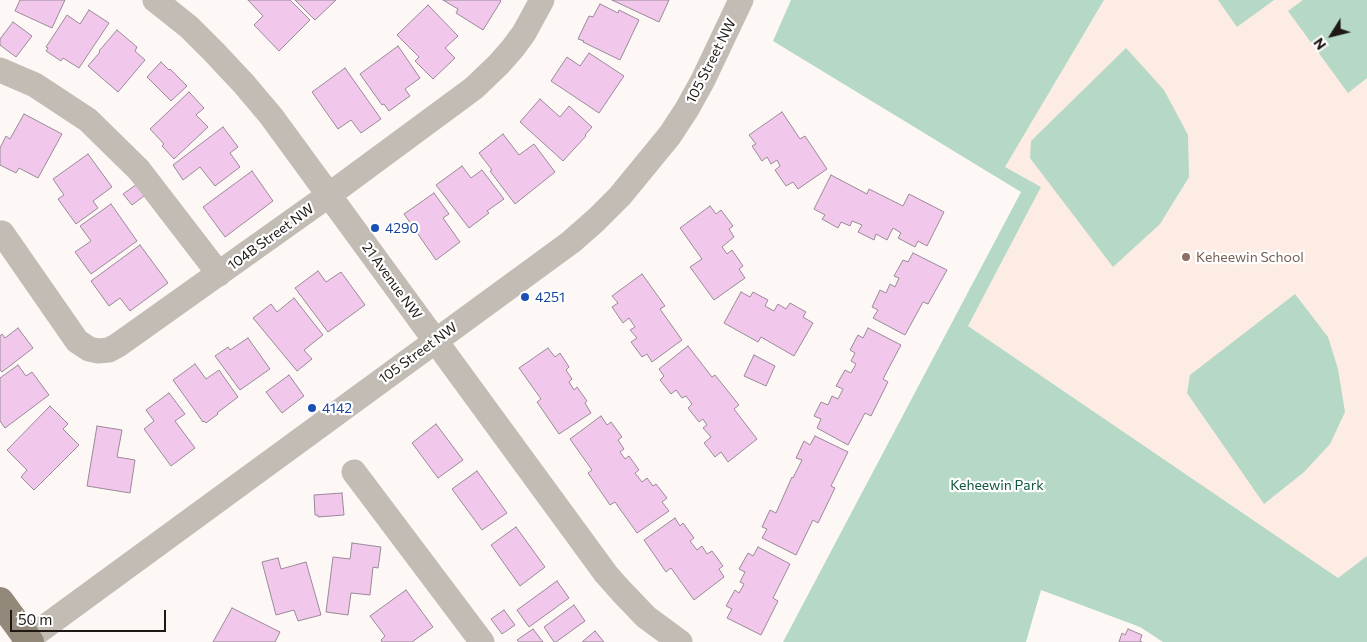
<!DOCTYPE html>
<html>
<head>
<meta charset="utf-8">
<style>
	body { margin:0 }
	#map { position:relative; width:1367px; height:642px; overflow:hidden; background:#fdf8f6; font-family:Commissioner,sans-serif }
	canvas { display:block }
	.north { position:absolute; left:1307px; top:10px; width:50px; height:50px; -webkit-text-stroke:4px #fff; paint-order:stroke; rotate:234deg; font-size:14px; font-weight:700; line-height:20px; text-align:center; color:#1f1815 }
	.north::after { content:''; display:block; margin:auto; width:18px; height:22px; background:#1f1815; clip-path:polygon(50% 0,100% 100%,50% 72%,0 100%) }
	.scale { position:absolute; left:10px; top:610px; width:156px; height:22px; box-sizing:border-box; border:2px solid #1f1815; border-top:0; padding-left:6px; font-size:15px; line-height:18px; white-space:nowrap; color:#1f1815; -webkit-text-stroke:4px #fff; paint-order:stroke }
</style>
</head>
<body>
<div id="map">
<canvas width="1367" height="642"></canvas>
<div class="north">N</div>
<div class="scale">50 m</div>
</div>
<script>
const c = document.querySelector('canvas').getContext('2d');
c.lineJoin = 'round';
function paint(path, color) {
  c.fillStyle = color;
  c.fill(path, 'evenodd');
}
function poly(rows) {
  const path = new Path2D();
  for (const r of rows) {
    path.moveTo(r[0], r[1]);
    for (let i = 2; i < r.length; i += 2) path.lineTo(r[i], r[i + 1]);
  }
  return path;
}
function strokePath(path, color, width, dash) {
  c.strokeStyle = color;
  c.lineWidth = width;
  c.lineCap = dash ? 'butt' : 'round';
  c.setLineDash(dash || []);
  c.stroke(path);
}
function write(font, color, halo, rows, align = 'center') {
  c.font = font + ' Commissioner,sans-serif';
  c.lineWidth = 4.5;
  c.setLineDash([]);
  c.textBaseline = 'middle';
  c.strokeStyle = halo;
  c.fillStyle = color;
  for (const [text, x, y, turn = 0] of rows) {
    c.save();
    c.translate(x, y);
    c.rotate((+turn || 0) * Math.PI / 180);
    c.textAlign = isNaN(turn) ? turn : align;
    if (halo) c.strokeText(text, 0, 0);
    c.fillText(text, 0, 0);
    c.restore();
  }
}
paint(poly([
	[1104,0,1367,0,1367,556,1338,579,968,326,1041,187,1005,167]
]), '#fdece3');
paint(poly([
	[791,0,1104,0,1005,167,1041,187,968,326,1338,578,1367,556,1367,642,1163,642,1140,627,1041,590,1026,642,783,642,1021,192,773,41],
	[1218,0,1274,0,1237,27],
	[1303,0,1367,0,1367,78,1348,93,1288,11],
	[1126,48,1164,90,1188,135,1189,177,1160,224,1113,267,1030,158,1031,141],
	[1295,294,1328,337,1338,369,1345,412,1330,444,1304,472,1264,504,1187,393,1190,375]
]), '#b5d8c7');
const building = poly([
	[20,0,65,0,52,28,15,11,20,0],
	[248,0,290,0,310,20,279,51,254,25,263,16,248,0],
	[295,0,336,0,315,20,295,0],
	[443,0,500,0,501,1,483,30,456,13,458,9,443,0],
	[612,0,669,0,659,22,612,0],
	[600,4,618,13,619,10,639,20,620,60,583,42,584,41,578,39,589,16,593,17,600,4],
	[428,5,458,36,445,48,455,58,433,79,415,61,419,57,397,35,428,5],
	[89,10,109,23,79,68,63,58,61,61,46,51,48,48,46,47,67,15,80,24,89,10],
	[13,22,32,36,16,57,0,45,0,39,13,22],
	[117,30,137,47,135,51,145,60,118,92,88,66,100,52,99,51,117,30],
	[398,46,420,78,405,89,410,96,389,111,384,104,382,105,360,74,398,46],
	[589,53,624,76,599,113,551,81,567,57,580,66,589,53],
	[161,62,169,70,170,69,187,86,171,101,147,77,161,62],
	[345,68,381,119,361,133,351,120,338,129,312,92,345,68],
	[189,92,204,108,196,115,208,127,174,159,162,146,164,144,150,129,189,92],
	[540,99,560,117,569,106,592,127,585,135,586,136,563,161,520,122,540,99],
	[782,112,800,139,805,136,827,169,798,189,793,182,786,186,775,170,780,166,777,160,771,164,767,157,762,161,752,146,756,144,749,135,782,112],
	[24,114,62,134,38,178,19,168,16,173,0,165,0,148,6,136,10,139,24,114],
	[223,127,238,147,230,153,240,167,215,186,200,167,183,180,173,165,223,127],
	[503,134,519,155,534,144,555,172,515,204,490,171,492,170,479,153,503,134],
	[88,154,112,187,93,201,98,208,76,224,58,199,64,195,53,179,88,154],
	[462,166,471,178,482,170,504,199,487,211,489,213,469,228,436,185,462,166],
	[252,171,273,201,225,237,203,207,252,171],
	[831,175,867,194,869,189,903,206,909,194,944,212,927,246,918,241,915,247,898,238,901,233,893,228,887,240,876,234,874,240,858,232,862,225,852,221,850,226,841,222,838,228,822,219,825,215,814,209,831,175],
	[140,182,148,193,132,205,123,194,140,182],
	[434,193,449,214,443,218,460,242,436,260,404,214,434,193],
	[111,204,137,241,91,274,75,252,91,241,80,226,111,204],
	[710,206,716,214,721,210,733,226,729,229,734,237,722,247,727,254,732,250,743,266,739,269,745,278,714,300,690,267,702,259,680,228,710,206],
	[140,245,168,283,130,311,120,298,109,306,91,281,140,245],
	[913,253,947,270,928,304,923,302,905,335,873,318,878,310,872,307,880,290,886,293,890,284,895,287,899,278,894,276,903,260,908,262,913,253],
	[318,271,326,282,341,272,365,305,328,332,295,288,318,271],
	[642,274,665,306,660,309,682,340,652,362,647,354,642,357,631,342,637,338,630,330,635,327,629,318,623,323,612,307,618,303,612,296,642,274],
	[741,292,750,297,753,292,768,300,765,306,774,311,778,304,786,309,790,303,806,312,803,317,813,323,794,356,761,337,758,342,724,323,741,292],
	[294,298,323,335,304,350,312,359,297,371,253,318,271,304,277,312,294,298],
	[18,328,33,348,2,372,0,370,0,336,2,334,5,338,18,328],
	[868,328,901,345,883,379,888,382,871,416,865,413,848,445,817,428,821,419,814,416,821,402,828,405,832,396,838,399,843,389,836,386,845,370,851,373,856,364,851,361,855,353,850,350,858,335,863,338,868,328],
	[248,338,270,369,240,390,215,356,228,347,230,350,248,338],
	[688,346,712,377,715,375,739,405,734,409,757,439,728,462,721,452,715,457,704,443,711,437,703,428,707,425,703,419,699,422,688,408,692,404,686,396,682,398,676,390,671,394,660,380,664,376,659,369,688,346],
	[548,348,555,357,560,353,569,367,566,370,572,379,569,382,574,390,577,387,587,401,585,403,591,413,559,434,537,402,541,399,519,368,548,348],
	[754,355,775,366,766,386,744,376,754,355],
	[195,364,206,379,219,370,238,397,217,413,218,414,206,423,204,421,203,422,173,380,195,364],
	[18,365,26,376,32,372,49,395,5,428,0,421,0,378,18,365],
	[289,375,304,396,282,413,266,392,289,375],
	[169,393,185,414,175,421,195,448,171,466,144,429,154,421,146,410,169,393],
	[50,406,68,424,63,429,79,445,34,490,21,477,27,470,7,450,50,406],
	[601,416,607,425,611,422,622,437,618,440,624,449,620,452,625,459,629,456,639,470,635,473,642,482,647,478,653,486,656,484,667,498,662,502,669,511,637,533,615,502,610,505,588,473,592,470,570,439,601,416],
	[436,424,463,460,438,478,412,443,436,424],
	[97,426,122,430,117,457,135,460,130,493,87,486,97,426],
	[815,436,848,452,831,486,835,488,818,523,813,520,796,555,762,538,767,529,762,527,770,510,776,513,792,477,793,478,802,460,796,458,804,441,810,445,815,436],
	[477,471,507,513,482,530,452,489,477,471],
	[342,493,344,515,318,517,318,515,315,515,314,495,342,493],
	[675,518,680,526,683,523,694,538,690,541,697,550,702,546,707,554,712,551,723,566,719,569,724,577,694,600,671,568,666,572,644,540,675,518],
	[516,527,545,567,520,586,491,545,516,527],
	[352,543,381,547,378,568,373,567,370,595,351,593,348,615,326,612,333,557,350,559,352,543],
	[758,547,790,564,773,598,778,601,761,635,727,618,732,609,726,606,735,590,739,593,744,584,740,582,745,572,739,569,748,553,753,556,758,547],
	[278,558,281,569,306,562,321,615,298,621,294,610,276,615,262,562,278,558],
	[557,581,569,598,529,627,517,610,557,581],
	[406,590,433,627,412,642,382,642,381,640,385,636,370,616,406,590],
	[574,605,585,621,556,642,554,642,544,627,574,605],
	[232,608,280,632,275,642,213,642,232,608],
	[504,610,515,625,502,634,491,619,504,610],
	[533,629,543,642,519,642,517,640,533,629],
	[1128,629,1142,635,1140,641,1142,642,1119,642,1122,633,1125,635,1128,629],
	[595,631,604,642,582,642,595,631]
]);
paint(building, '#f1c7eb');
strokePath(building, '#9a8a97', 1);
strokePath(poly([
	[155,0,189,27,214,52,244,84,271,116,606,574,622,592,646,617,680,642],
	[0,70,35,85,88,120,139,170,219,274],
	[2,233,77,341,89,349,98,351,109,350,118,345,329,195,474,88,499,64,513,48,524,33,542,0],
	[354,472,482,642],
	[24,642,571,242,596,220,620,196,670,135,687,109,703,80,741,0]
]), '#c2bcb5', 25);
strokePath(poly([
	[0,601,30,642]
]), '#92897b', 28);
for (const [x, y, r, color] of [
	[375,228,5,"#1a4fb4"],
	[1186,257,5,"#8d6e63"],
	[525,297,5,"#1a4fb4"],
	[312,408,5,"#1a4fb4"]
]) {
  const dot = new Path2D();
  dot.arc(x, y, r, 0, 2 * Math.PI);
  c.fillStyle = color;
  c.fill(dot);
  strokePath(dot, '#fff', 2);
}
write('14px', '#1f1815', '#fff', [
	["105 Street NW",711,61,-63],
	["104B Street NW",271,237,-36],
	["21 Avenue NW",392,281,54],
	["105 Street NW",418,353,-36]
]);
write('14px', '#164399', '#fff', [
	["4290",385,228],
	["4251",535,297],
	["4142",322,408]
], 'left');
write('14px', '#785e54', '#fff', [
	["Keheewin School",1196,257]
], 'left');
write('14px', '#11553d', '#fff', [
	["Keheewin Park",997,485]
]);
</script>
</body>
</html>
